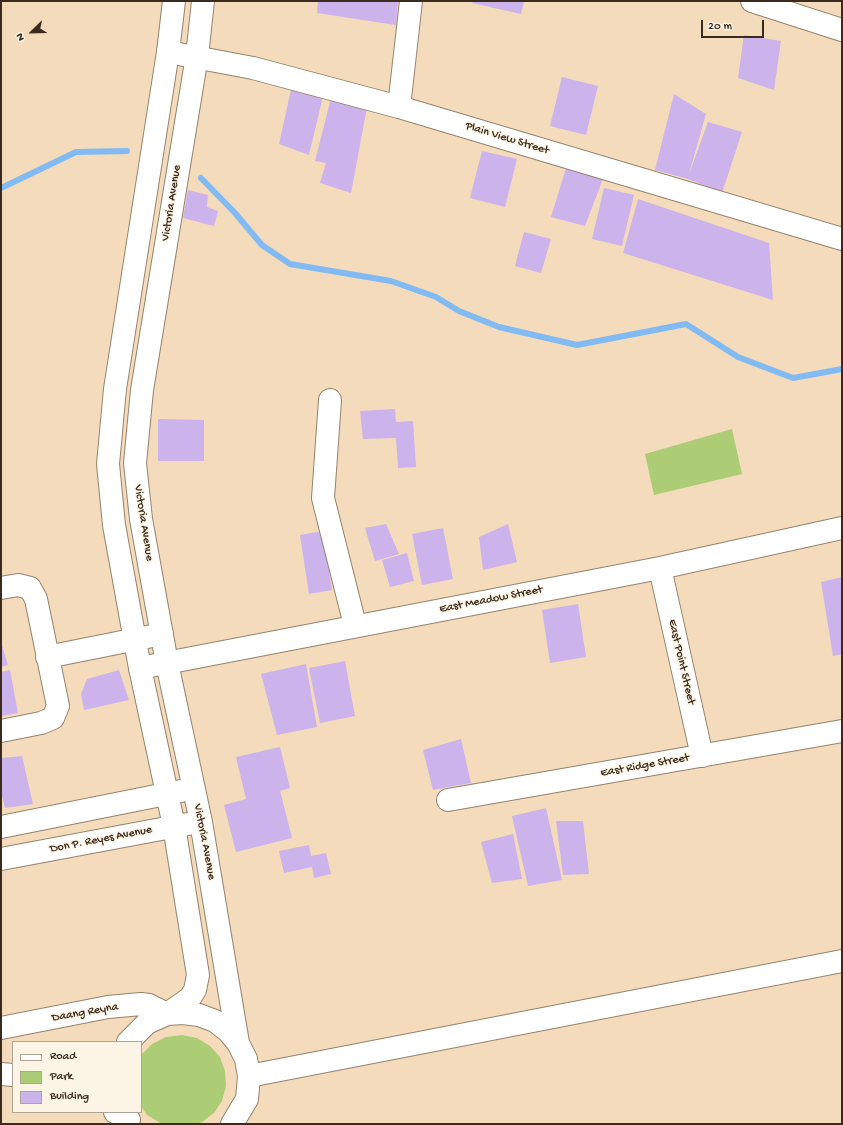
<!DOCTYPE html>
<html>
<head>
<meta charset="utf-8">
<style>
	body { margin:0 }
	#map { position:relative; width:843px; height:1125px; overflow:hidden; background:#f3dbbb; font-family:"Gochi Hand",sans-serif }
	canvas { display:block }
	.frame { position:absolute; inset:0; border:2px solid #3b2a1e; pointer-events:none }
	.legend { position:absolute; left:12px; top:1041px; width:130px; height:72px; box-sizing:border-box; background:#fcf5e5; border:1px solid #afa495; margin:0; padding:5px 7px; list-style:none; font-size:12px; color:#3b2a1e }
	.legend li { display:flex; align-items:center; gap:8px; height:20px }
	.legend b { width:20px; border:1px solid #afa495 }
	.north { position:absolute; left:12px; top:12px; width:40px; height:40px; -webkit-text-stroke:3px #fcf5e5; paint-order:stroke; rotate:247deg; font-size:11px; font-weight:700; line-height:16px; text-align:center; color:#3b2a1e }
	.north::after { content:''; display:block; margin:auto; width:14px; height:18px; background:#3b2a1e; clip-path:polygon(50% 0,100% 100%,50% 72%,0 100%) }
	.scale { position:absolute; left:701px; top:20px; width:63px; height:18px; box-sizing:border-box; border:2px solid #3b2a1e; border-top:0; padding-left:5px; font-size:12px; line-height:14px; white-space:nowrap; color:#3b2a1e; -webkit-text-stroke:3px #fcf5e5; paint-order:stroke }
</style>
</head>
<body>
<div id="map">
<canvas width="843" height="1125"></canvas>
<div class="frame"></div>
<ul class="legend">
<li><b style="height:5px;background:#fff"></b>Road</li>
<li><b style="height:11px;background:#accd75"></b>Park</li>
<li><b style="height:11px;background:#cdb3ec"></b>Building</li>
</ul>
<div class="north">N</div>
<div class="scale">20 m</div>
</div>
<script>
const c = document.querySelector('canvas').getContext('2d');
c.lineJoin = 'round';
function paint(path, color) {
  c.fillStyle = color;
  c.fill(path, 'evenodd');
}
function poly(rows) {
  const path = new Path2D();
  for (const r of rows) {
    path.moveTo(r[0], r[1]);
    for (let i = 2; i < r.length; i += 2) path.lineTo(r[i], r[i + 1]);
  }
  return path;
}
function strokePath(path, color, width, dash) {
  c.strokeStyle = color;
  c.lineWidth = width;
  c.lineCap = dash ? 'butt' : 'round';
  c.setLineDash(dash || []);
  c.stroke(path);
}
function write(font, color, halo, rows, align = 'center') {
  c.font = font + ' "Gochi Hand",sans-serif';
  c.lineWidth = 3;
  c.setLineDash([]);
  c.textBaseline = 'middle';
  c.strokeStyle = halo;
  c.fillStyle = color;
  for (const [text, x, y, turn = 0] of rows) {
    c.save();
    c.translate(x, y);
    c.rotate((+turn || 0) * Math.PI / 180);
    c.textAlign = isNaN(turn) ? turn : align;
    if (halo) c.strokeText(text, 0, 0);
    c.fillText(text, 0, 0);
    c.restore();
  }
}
paint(poly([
	[732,429,742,474,654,495,645,454],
	[182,1035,197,1038,210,1046,220,1057,225,1071,226,1086,222,1101,214,1113,202,1122,197,1124,162,1124,147,1115,141,1106,141,1055,152,1044,166,1037]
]), '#accd75');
strokePath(poly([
	[201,178,235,213,262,245,290,264,391,281,436,297,459,311,499,327,577,345,686,324,738,357,793,378,842,369],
	[1,188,76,152,127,151]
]), '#82bbf3', 6);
paint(poly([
	[318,1,398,1,396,25,317,13],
	[473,1,524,1,521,14,472,3],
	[744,35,781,41,774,90,738,78],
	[562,77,598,86,586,135,550,126],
	[292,85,323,96,309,155,279,144],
	[674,94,706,114,689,174,708,122,742,132,722,193,688,179,655,170],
	[331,98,367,107,351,193,320,183,326,163,315,161],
	[482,151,517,159,505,207,470,198],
	[567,165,604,176,585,226,551,217],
	[604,188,634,195,622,246,592,239],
	[188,190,208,195,207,207,218,211,214,226,183,218],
	[638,199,769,243,773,300,623,253],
	[524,232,551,239,541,273,515,266],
	[395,409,396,422,413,421,416,467,398,468,396,438,363,439,360,411],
	[158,419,204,420,204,461,158,461],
	[386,524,399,554,375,561,365,528],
	[508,524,517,562,483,570,479,537],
	[443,528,453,579,422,585,412,534],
	[323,531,332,590,309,594,300,535],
	[407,553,414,581,390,587,382,560],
	[842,577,842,654,833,656,821,582],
	[578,604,586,657,550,663,542,610],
	[1,642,8,665,1,667],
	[345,661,355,716,320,723,309,668],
	[306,664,317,727,277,735,261,674],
	[10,670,18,713,1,716,1,672],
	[119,670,129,700,84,710,81,694,87,679],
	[461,739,471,783,433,790,423,750],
	[280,747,290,788,280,791,292,838,236,852,224,805,246,799,236,757],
	[22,756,33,804,5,808,1,792,1,758],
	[546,808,562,880,528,886,512,816],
	[556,821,583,821,589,874,563,875],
	[513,834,522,879,492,883,481,842],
	[309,845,311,856,326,853,331,874,314,878,312,867,284,873,279,851]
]), '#cdb3ec');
const street = poly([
	[752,1,842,30],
	[168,52,253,68,399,107,842,239],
	[399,107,411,1],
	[330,400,323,498,355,625],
	[660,568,702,756],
	[1,588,18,585,30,588,36,599,58,706,53,718,41,723,1,731],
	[47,657,162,634],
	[140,668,660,568,842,528],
	[448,800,842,731],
	[249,1076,842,961]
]);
const secondary = poly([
	[203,1,197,56,142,390,135,463,141,519,167,663,201,822,238,1043],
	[1,827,181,791],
	[1,859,188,824],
	[1,1028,108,1007,141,1004,149,1005,167,1014,190,998,195,990,198,975,174,826,140,668,114,525,108,464,115,389,168,52,174,1],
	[128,1042,147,1023,167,1014,183,1013,199,1015,215,1021,228,1031,238,1043,246,1059,249,1076,247,1099,232,1124],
	[1,1074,13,1075],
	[115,1112,129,1120]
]);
strokePath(street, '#97826c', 24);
strokePath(secondary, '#97826c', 24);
strokePath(street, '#fff', 22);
strokePath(secondary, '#fff', 22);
write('12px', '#3b2a1e', '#fcf5e5', [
	["Plain View Street",507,139,17],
	["Victoria Avenue",172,203,-81],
	["Victoria Avenue",143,523,81],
	["East Meadow Street",491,600,-11],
	["East Point Street",681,662,77],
	["East Ridge Street",645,766,-10],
	["Don P. Reyes Avenue",101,840,-11],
	["Victoria Avenue",204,842,79],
	["Daang Reyna",85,1013,-10]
]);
</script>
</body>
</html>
